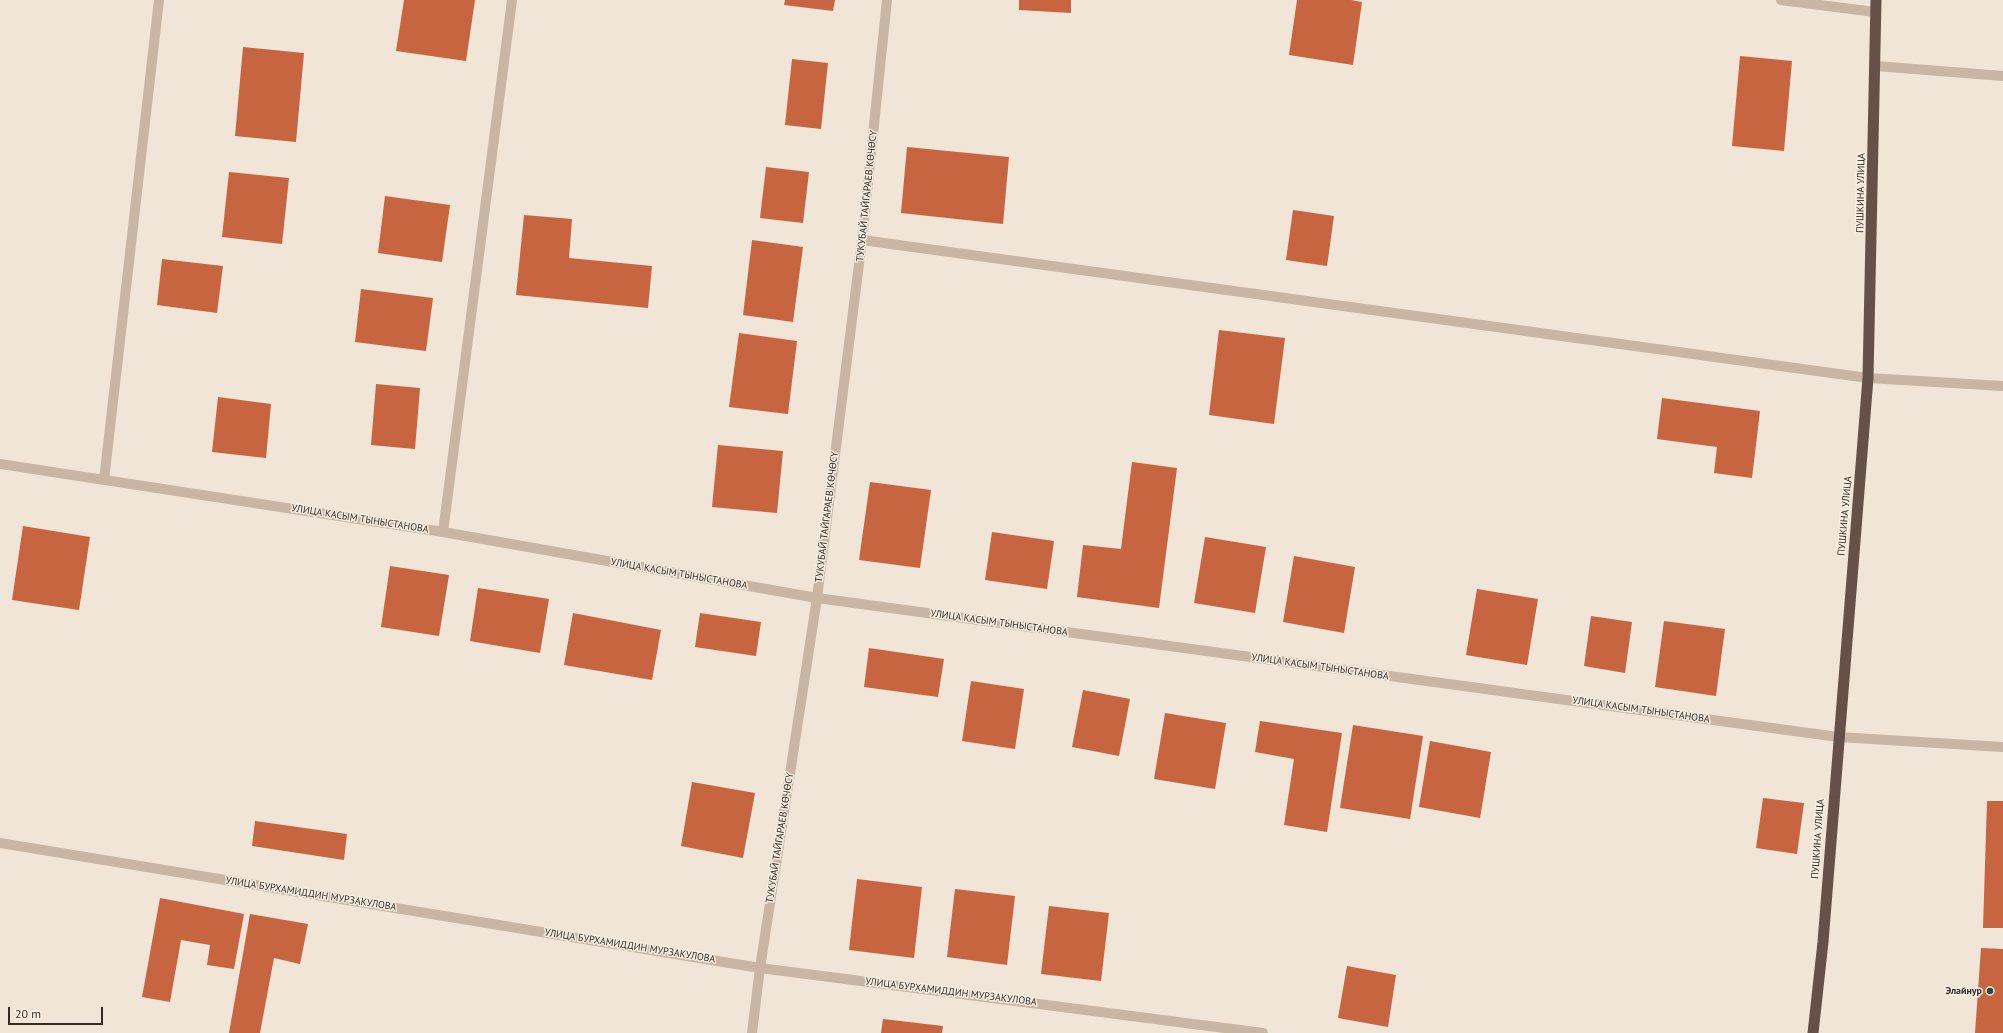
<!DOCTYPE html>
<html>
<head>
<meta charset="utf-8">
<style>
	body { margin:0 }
	#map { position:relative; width:2003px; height:1033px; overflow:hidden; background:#f0e5d6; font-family:"PT Sans",sans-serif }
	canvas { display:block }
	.scale { position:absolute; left:8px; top:1007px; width:95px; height:18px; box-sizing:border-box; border:2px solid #332a25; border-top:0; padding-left:5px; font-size:12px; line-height:14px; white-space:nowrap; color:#332a25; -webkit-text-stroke:3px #f8efe2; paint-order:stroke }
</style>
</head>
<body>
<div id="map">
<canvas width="2003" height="1033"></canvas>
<div class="scale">20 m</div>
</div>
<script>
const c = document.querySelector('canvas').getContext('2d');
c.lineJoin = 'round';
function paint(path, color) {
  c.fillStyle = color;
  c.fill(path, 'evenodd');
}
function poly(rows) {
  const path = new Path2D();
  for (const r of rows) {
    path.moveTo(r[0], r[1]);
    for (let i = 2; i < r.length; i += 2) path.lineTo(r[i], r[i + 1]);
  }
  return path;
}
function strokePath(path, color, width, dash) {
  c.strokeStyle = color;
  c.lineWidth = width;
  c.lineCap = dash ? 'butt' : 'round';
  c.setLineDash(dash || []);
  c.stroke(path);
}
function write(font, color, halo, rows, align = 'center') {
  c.font = font + ' "PT Sans",sans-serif';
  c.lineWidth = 3;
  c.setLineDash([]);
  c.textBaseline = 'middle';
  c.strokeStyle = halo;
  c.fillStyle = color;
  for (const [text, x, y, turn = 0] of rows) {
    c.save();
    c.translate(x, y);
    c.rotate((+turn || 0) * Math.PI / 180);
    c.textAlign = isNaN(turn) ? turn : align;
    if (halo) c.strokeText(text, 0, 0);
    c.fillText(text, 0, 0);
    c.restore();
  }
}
paint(poly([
	[404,0,475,0,466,61,396,51],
	[785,0,835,0,833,11,784,5],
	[1019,0,1071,0,1071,13,1019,10],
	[1297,0,1351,0,1362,2,1353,65,1289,55],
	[243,47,304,53,296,142,235,136],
	[1740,56,1792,61,1784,151,1732,146],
	[792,59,828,63,821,129,785,125],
	[907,147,1009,157,1003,224,901,213],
	[766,167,809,172,803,223,760,218],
	[229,172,289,178,282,244,222,237],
	[385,196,450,205,442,262,378,253],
	[1293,210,1334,216,1327,266,1286,260],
	[524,215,572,219,569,258,652,266,648,308,516,295],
	[752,240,803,247,793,322,743,315],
	[162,259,223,266,217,313,157,305],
	[361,289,433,298,426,351,355,342],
	[1219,330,1285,338,1274,424,1209,415],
	[739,333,797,341,788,414,729,407],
	[376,384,420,388,415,449,371,445],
	[218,397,271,404,266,458,212,452],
	[1662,398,1760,411,1752,478,1714,473,1717,447,1657,439],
	[718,445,783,451,777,513,712,507],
	[1132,462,1177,468,1159,608,1077,597,1083,545,1121,549],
	[870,482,931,490,920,568,859,560],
	[23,526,90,537,79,610,12,600],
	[992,532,1054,541,1047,589,985,580],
	[1205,537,1266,547,1255,613,1194,603],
	[1294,556,1355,567,1344,633,1283,622],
	[390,566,449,575,439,636,381,627],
	[478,588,549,599,540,653,470,641],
	[1477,589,1538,599,1527,665,1466,655],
	[573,613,661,630,652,680,564,665],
	[700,613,761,622,756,656,695,647],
	[1591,616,1632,622,1625,673,1584,666],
	[1664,621,1725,629,1716,696,1655,687],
	[869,648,944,659,938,697,864,687],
	[971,681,1024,689,1015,749,962,741],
	[1083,690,1130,699,1119,756,1072,747],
	[1165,713,1226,723,1215,789,1154,779],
	[1260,721,1342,733,1327,832,1284,825,1294,759,1255,752],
	[1353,725,1423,736,1410,819,1340,808],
	[1430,741,1491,752,1480,818,1419,807],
	[692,782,755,793,743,858,681,846],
	[1763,798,1804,803,1797,854,1756,848],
	[1987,801,2003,801,2003,928,1983,928],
	[255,821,347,834,344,860,252,846],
	[857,879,922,887,914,958,849,950],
	[955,889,1015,896,1007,965,947,957],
	[160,898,244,914,234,969,207,965,210,945,181,940,170,1002,142,997],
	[1049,906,1109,913,1101,981,1041,974],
	[250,914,308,924,300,964,274,958,260,1033,229,1033],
	[1981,948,2003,949,2003,1033,1975,1033],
	[1347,966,1396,975,1388,1027,1338,1018],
	[883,1019,943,1026,942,1033,881,1033]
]), '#c6653f');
strokePath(poly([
	[1781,0,1875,12],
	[1876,66,2003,76],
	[862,240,1868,378,2003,386],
	[0,464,443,532,817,598,1838,737,2003,747],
	[104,480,159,0],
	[443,532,512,0],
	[0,843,760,968,1263,1033],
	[752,1033,760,968,817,598,862,240,887,0]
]), '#c8b5a3', 10);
strokePath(poly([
	[1813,1033,1823,942,1868,378,1876,0]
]), '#645249', 11);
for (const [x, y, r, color] of [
	[1990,991,4,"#1b4d53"]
]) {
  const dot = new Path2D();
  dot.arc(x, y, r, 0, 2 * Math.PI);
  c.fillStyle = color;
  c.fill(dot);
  strokePath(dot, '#f8efe2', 1.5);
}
write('10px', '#332a25', '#f8efe2', [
	["ПУШКИНА УЛИЦА",1861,193,-89],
	["ТУКУБАЙ ТАЙГАРАЕВ КӨЧӨСҮ",867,196,-84],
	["ПУШКИНА УЛИЦА",1845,516,-85],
	["ТУКУБАЙ ТАЙГАРАЕВ КӨЧӨСҮ",827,517,-83],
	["УЛИЦА КАСЫМ ТЫНЫСТАНОВА",360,519,9],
	["УЛИЦА КАСЫМ ТЫНЫСТАНОВА",679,574,10],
	["УЛИЦА КАСЫМ ТЫНЫСТАНОВА",999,623,8],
	["УЛИЦА КАСЫМ ТЫНЫСТАНОВА",1320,667,8],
	["УЛИЦА КАСЫМ ТЫНЫСТАНОВА",1641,710,8],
	["ТУКУБАЙ ТАЙГАРАЕВ КӨЧӨСҮ",780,838,-81],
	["ПУШКИНА УЛИЦА",1818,839,-86],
	["УЛИЦА БУРХАМИДДИН МУРЗАКУЛОВА",311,894,9],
	["УЛИЦА БУРХАМИДДИН МУРЗАКУЛОВА",630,946,9],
	["УЛИЦА БУРХАМИДДИН МУРЗАКУЛОВА",951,992,7]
]);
write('bold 10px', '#332a25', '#f8efe2', [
	["Элайнур",1982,991]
], 'right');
</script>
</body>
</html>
